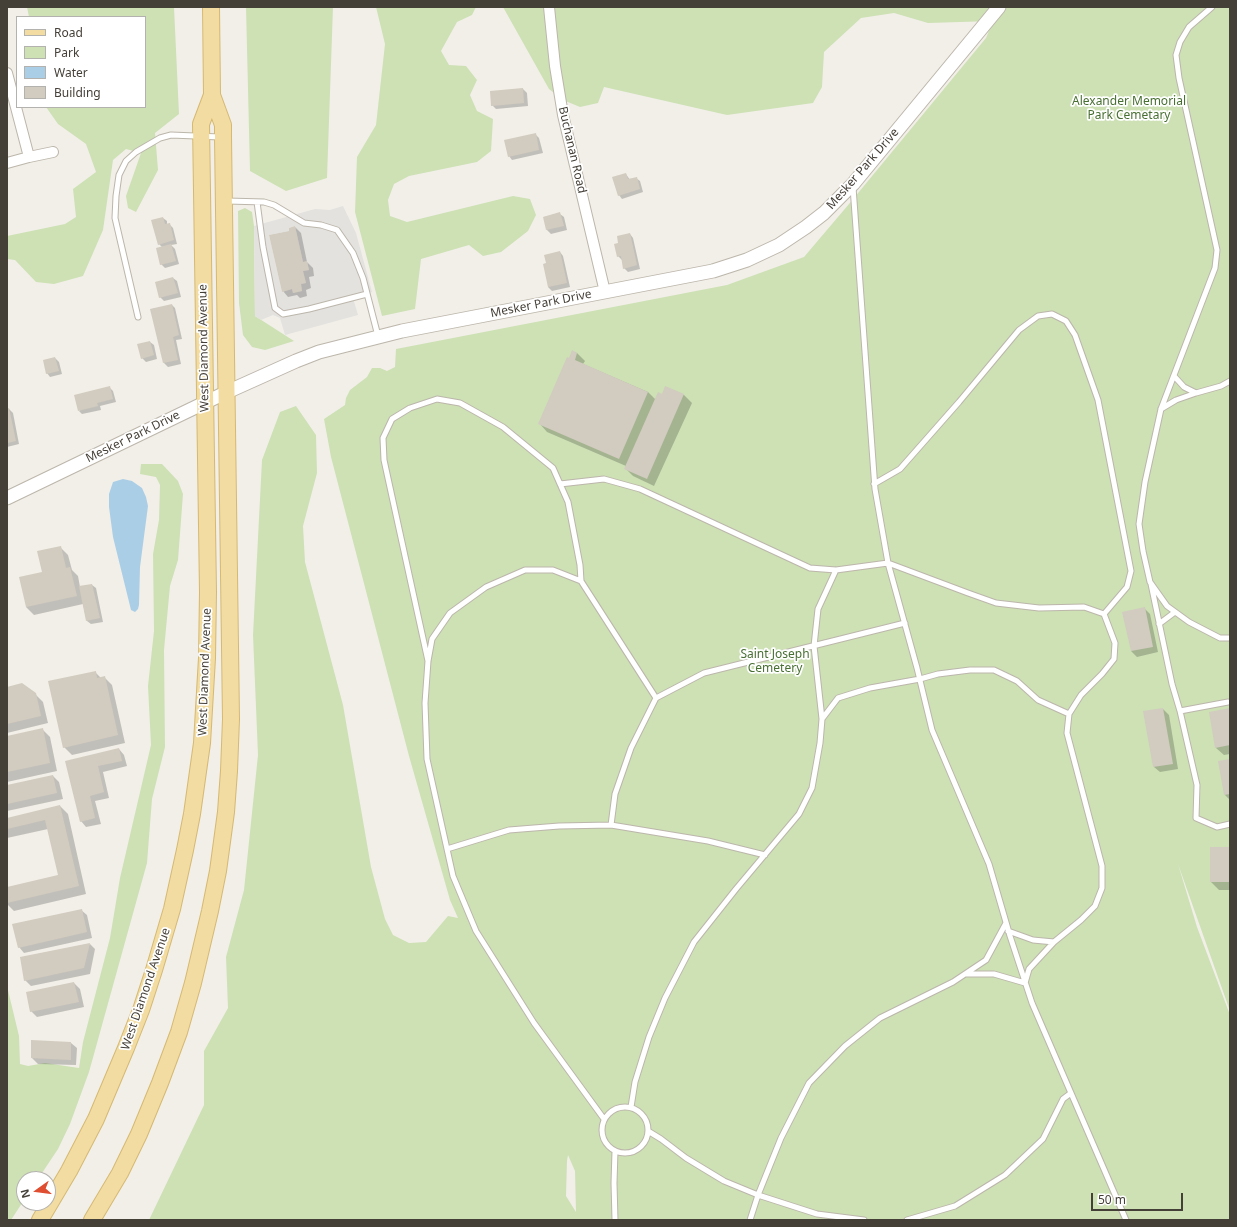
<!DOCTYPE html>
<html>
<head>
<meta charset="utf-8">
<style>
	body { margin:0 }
	#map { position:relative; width:1237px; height:1227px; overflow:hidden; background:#f2efe8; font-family:"Noto Sans",sans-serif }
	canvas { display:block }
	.frame { position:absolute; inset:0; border:8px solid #443f37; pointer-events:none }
	.legend { position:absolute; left:16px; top:16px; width:130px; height:92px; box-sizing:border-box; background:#fff; border:1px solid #b4b2af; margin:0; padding:5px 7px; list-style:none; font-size:12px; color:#443f37 }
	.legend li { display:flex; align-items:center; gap:8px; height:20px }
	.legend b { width:20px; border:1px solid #b4b2af }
	.north { position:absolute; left:16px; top:1171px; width:40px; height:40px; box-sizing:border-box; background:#fff; border:1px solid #b4b2af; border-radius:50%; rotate:256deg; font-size:11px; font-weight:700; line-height:16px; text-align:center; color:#443f37 }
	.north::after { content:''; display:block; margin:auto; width:14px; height:18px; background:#df4e31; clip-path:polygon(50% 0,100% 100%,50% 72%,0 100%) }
	.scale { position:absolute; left:1091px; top:1193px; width:92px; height:18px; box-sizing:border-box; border:2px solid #443f37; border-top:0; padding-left:5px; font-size:12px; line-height:14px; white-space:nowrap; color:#443f37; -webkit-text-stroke:3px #fff; paint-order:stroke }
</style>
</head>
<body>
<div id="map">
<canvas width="1237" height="1227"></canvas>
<div class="frame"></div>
<ul class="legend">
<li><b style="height:5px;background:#f2dca1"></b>Road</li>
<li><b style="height:11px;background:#cde1b5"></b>Park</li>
<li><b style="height:11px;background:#abcee7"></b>Water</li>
<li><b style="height:11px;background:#d2cbbf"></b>Building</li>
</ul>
<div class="north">N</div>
<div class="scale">50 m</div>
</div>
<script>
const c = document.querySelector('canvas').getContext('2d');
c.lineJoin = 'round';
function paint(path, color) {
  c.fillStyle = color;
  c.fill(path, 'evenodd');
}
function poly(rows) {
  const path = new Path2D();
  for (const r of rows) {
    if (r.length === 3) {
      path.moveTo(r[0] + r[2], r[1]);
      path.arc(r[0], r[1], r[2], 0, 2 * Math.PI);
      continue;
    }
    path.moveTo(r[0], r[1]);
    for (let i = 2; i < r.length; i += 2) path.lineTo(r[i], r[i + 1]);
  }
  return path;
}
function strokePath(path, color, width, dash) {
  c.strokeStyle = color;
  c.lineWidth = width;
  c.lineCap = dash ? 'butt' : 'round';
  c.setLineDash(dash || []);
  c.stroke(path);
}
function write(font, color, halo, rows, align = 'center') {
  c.font = font + ' "Noto Sans",sans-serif';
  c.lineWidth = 3.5;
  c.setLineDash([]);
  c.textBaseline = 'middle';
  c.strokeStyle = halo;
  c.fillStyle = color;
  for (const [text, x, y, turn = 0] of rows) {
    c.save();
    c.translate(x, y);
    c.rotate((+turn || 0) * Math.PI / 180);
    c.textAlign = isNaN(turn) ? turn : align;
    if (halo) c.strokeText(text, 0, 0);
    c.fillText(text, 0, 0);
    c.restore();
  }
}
paint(poly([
	[27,7,174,7,179,114,155,133,158,170,136,212,128,208,126,196,141,153,126,149,113,160,103,230,83,276,54,284,36,282,15,260,7,259,7,236,65,224,76,217,73,189,96,172,86,144,58,124,46,107,145,107,145,17,29,17],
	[246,7,333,7,327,178,286,191,250,171],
	[376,7,476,7,472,15,457,22,441,51,449,65,466,66,477,80,470,95,477,111,493,119,491,151,477,162,409,176,394,184,388,200,390,216,407,222,513,196,530,199,536,215,528,231,501,252,483,256,469,245,421,259,415,309,382,316,355,212,357,157,376,125,385,44],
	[503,7,1230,7,1230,1011,1178,864,1197,927,1230,1015,1230,1220,149,1220,204,1105,204,1051,228,1008,226,957,244,890,258,755,253,635,262,460,280,412,296,406,316,435,317,473,303,526,305,562,343,705,371,867,385,919,393,935,409,943,426,942,448,916,458,918,450,900,409,756,331,457,324,419,345,405,346,398,350,390,367,377,372,368,380,368,387,371,395,367,396,349,727,285,804,257,849,204,986,38,993,21,928,23,894,13,861,18,824,52,822,87,813,103,727,115,604,87,598,103,580,107,563,100,549,89],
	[568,1155,575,1171,576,1212,566,1196,567,1161],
	[245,208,252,212,254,226,255,316,294,341,265,350,252,347,243,335,239,303,238,211],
	[141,464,162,464,178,481,183,494,178,560,170,586,164,650,165,747,152,799,147,863,89,1072,70,1124,58,1149,38,1179,24,1179,24,1200,11,1220,7,1220,7,986,19,1036,20,1064,28,1066,45,1063,79,1068,83,1042,110,938,120,878,151,745,148,686,154,631,153,554,159,520,160,485,156,477,140,474]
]), '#cde1b5');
paint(poly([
	[343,206,356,233,372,292,353,298,358,315,285,335,280,318,273,315,261,320,255,316,254,226,315,209,330,210],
	[295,226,303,262,307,261,309,270,303,271,306,283,301,284,302,291,293,293,292,289,282,292,269,235,289,231,289,228]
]), '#e3e2df');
paint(poly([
	[123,479,132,481,142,488,146,497,148,506,140,567,139,605,138,609,135,612,131,610,113,537,109,507,109,494,113,482]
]), '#abcee7');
paint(poly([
	[523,89,527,93,528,106,496,109,492,105],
	[535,134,539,138,543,153,512,160,509,156],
	[626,174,630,180,636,178,640,181,643,192,622,199,619,195],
	[560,214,564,217,567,230,551,234,547,230,544,217],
	[163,218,167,221,167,224,169,224,173,228,177,244,171,245,175,249,179,264,165,268,161,264,162,247,159,244],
	[295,227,301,233,307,262,313,268,314,276,309,277,311,288,306,290,307,296,300,298,297,295,288,297,283,291,291,231],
	[630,234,633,238,640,269,628,272,624,268,622,260,618,256,619,244],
	[560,252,563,256,570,287,552,291,548,287,547,264],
	[173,278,177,281,181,297,164,301,160,297],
	[172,305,175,308,182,339,176,340,181,364,168,367,164,363,152,309],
	[150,342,154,345,157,359,146,362,142,358],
	[573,352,577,353,585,361,583,364,648,392,656,400,663,395,666,387,684,395,692,403,654,486,633,476,625,468,626,466,547,432,540,424],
	[55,358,59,362,62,374,50,377,47,373],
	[109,387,113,391,116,402,100,406,101,410,82,414,79,411],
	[9,409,13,413,19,444,7,447,7,410],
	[60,547,68,555,72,570,78,576,80,587,92,585,96,588,103,622,91,624,87,621,83,604,34,615,26,607,43,573],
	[1144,608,1150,614,1158,652,1137,657,1131,651],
	[95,672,101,678,104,677,112,685,125,743,72,755,64,747],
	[7,688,35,694,43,702,48,723,7,733],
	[1163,709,1169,715,1178,769,1160,772,1154,767],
	[1230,709,1230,754,1224,755,1216,748],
	[42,729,50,737,57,771,7,782,7,737],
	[119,749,124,755,127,766,103,772,109,798,95,801,101,824,86,827,81,821,66,762],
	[1230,760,1230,800,1225,795,1219,762],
	[53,776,59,782,63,799,7,811,7,786],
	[60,806,68,814,86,894,14,911,7,904,7,888,59,876,48,829,7,838,7,819],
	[1211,848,1230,848,1230,890,1219,890,1211,882],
	[81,910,87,915,92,938,24,953,19,947],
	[90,944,95,949,90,974,31,986,25,980],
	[74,983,80,989,84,1007,37,1017,31,1011],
	[71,1043,77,1048,76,1065,38,1064,32,1058]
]), '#0003');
paint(poly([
	[523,88,524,103,491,106,490,91],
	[536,133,539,150,508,157,504,140],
	[626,173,628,179,637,177,640,189,618,196,612,177],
	[560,212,564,226,546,230,543,217],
	[163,217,165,224,170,223,174,240,158,245,151,220],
	[295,226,303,262,307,261,309,270,303,271,306,283,301,284,302,291,293,293,292,289,282,292,269,235,289,231,289,228],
	[630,233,637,265,623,269,621,256,617,257,614,244,618,243,617,236],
	[171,244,176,261,160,265,156,248],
	[560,251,567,283,548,287,543,264,546,263,544,255],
	[173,277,178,293,159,298,155,282],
	[172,304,179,335,173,337,178,360,163,363,150,309],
	[150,341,154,355,141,359,137,344],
	[572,350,577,353,575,360,648,392,619,459,538,424,567,357,569,358],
	[55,357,59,371,46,374,43,360],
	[110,386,113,399,97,403,98,406,78,411,74,395],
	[665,386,684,394,647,479,624,469,658,392,662,394],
	[9,408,16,441,7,443,7,409],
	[61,546,66,568,70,567,77,596,26,607,19,577,42,572,37,551],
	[92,584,100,618,86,621,79,586],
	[1145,607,1153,647,1131,651,1122,612],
	[96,671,97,678,105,676,118,735,63,748,48,681],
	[22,683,36,693,41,716,7,724,7,687],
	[1163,708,1173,764,1153,767,1143,711],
	[1230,708,1230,745,1215,748,1209,712],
	[43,728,50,763,7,772,7,736],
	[119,748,122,761,98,766,104,792,90,796,95,818,80,822,65,761],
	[1230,759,1230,794,1224,795,1218,761],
	[53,775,57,793,7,804,7,785],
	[60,805,79,886,7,903,7,887,58,875,45,820,7,829,7,818],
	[1210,847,1230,847,1230,882,1210,882],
	[82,909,87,932,18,948,12,924],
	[90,943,84,968,24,981,20,957],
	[74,982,79,1002,30,1012,26,992],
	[31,1040,71,1042,71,1060,31,1058]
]), '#d2cbbf');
const service = poly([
	[1212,7,1189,27,1180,42,1176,55,1179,78,1217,250,1215,268,1161,409,1145,482,1139,524,1143,551,1150,582,1167,606,1189,622,1220,638,1230,638],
	[853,187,875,489,888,563,917,668,932,730,989,864,1010,936,1032,1003,1126,1220],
	[227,201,264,202,274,205,304,223,321,225,337,230,353,253,363,278,378,336],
	[257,202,263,247,275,308,283,314,309,309,367,294],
	[138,317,115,218,116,196,119,175,126,161,136,152,160,138,171,135,220,137],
	[1174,376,1184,387,1196,393,1221,386,1230,381],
	[1161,409,1176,400,1196,393],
	[560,484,604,479,640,489,810,568,836,570,888,563,968,593,996,603,1039,608,1084,607,1104,614],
	[874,484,900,469,959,402,1019,330,1038,316,1052,314,1066,321,1075,335,1098,400,1131,571,1127,587,1104,614],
	[581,581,553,570,525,570,486,587,450,613,432,639,428,661,425,703,427,759,453,876,476,931,534,1023,604,1119],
	[1151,584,1172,684,1180,711,1228,702],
	[1159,624,1175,612],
	[428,661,384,460,383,438,392,419,410,408,437,399,460,403,503,427,553,468,568,502,580,565,581,581,656,698,631,748,615,794,611,825,559,826,509,830,447,849],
	[656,698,704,673,905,623],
	[1180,711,1197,785,1196,818,1217,827,1230,824],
	[822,719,814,646,818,609,836,570],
	[611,825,708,841,765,855],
	[1054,942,1081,920,1095,906,1102,888,1102,866,1067,733,1069,714,1081,695,1102,674,1114,659,1115,643,1104,614],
	[967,974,994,974,1025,983,1029,969,1054,942,1033,940,1008,931],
	[625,1130,23],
	[631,1107,635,1082,649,1037,665,998,694,942,736,889,799,814,812,788,820,743,822,719,838,698,870,688,920,679,938,674,970,670,994,670,1017,681,1038,700,1069,714],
	[648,1131,661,1139,686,1158,724,1181,758,1195,750,1220],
	[615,1220,614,1183,615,1151],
	[864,1220,817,1214,758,1195,781,1138,809,1083,845,1046,880,1018,953,982,986,960,1006,923],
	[907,1220,955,1206,1005,1175,1043,1139,1063,1099,1071,1093]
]);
const minor = poly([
	[549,7,555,66,563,115,605,292],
	[7,73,29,157,7,163],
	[29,157,53,152]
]);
const tertiary = poly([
	[7,498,227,392,296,361,319,352,402,331,713,271,747,260,779,245,806,227,824,213,853,184,999,7]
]);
const primary = poly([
	[40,1220,69,1171,96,1119,126,1048,141,1010,154,970,172,909,185,850,192,814,202,743,207,658,208,592,201,124,212,95],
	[92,1220,120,1173,139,1134,160,1083,179,1032,193,983,210,911,218,871,226,812,229,771,231,719,223,137,223,125,212,95,211,7]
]);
strokePath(service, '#bcb6ab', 7);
strokePath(minor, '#bcb6ab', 12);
strokePath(tertiary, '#bcb6ab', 15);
strokePath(primary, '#d5b973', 18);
strokePath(service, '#fff', 5);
strokePath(minor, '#fff', 10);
strokePath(tertiary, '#fff', 13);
strokePath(primary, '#f2dca1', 16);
write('12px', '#486f32', '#fff', [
	["Alexander Memorial",1129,102],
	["Park Cemetary",1129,116],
	["Saint Joseph",775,655],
	["Cemetery",775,669]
]);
write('12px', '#443f37', '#fff', [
	["Buchanan Road",572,150,77],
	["Mesker Park Drive",863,169,-49],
	["Mesker Park Drive",541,304,-11],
	["West Diamond Avenue",204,348,-91],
	["Mesker Park Drive",133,437,-26],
	["West Diamond Avenue",205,672,-88],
	["West Diamond Avenue",146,989,-71]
]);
</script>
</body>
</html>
